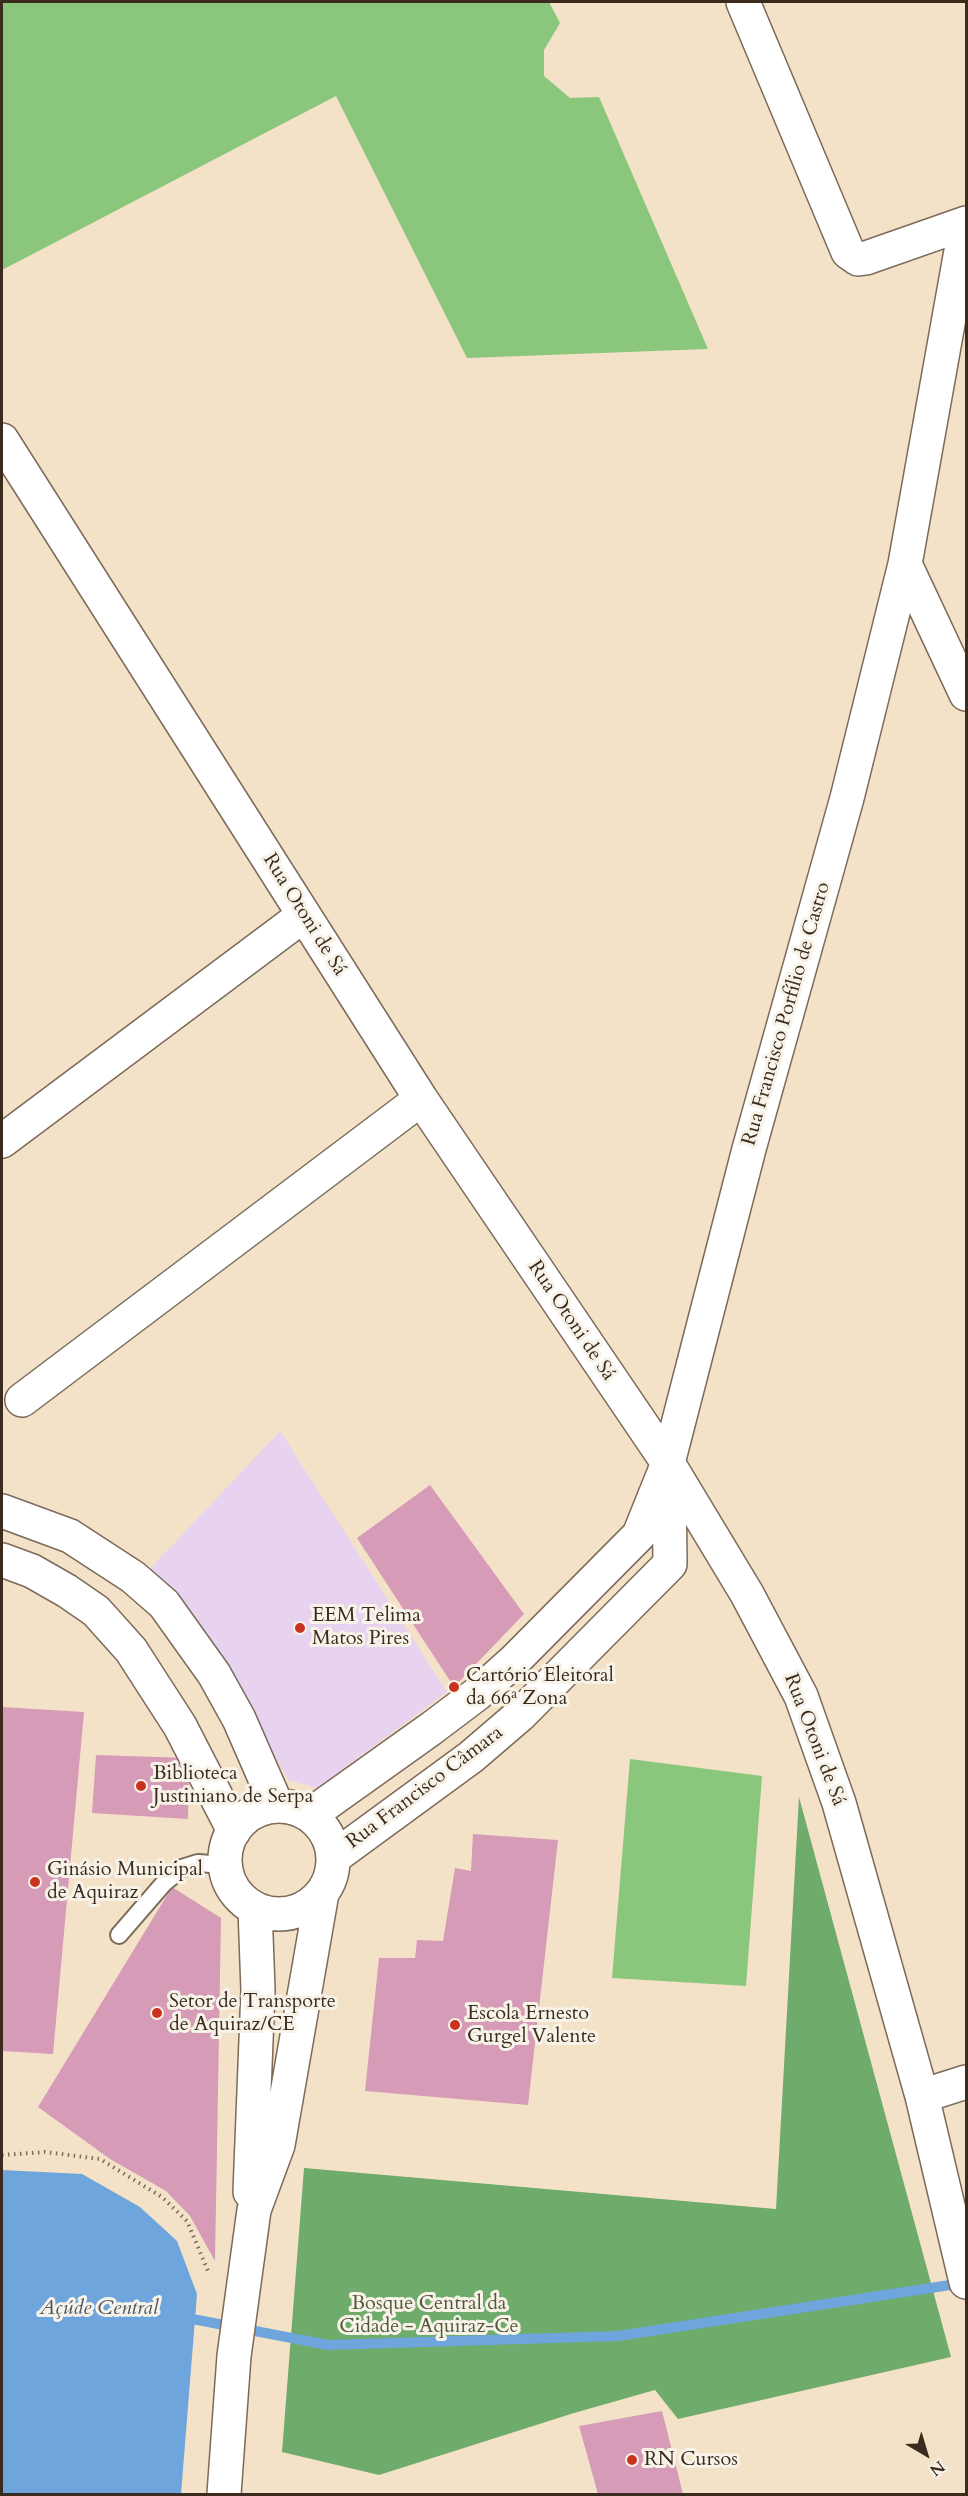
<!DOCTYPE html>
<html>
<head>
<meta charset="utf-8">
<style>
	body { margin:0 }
	#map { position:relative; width:968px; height:2496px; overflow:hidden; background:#f4e2c8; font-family:Cardo,serif }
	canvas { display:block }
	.frame { position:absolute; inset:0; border:3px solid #3b2a1e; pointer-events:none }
	.north { position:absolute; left:896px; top:2424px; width:60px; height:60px; -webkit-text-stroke:4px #f7f3e8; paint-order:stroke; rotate:142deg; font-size:16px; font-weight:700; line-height:24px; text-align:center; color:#3b2a1e }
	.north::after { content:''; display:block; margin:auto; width:21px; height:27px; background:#3b2a1e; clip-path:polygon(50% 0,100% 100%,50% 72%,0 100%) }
</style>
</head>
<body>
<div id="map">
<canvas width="968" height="2496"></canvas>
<div class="frame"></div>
<div class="north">N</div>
</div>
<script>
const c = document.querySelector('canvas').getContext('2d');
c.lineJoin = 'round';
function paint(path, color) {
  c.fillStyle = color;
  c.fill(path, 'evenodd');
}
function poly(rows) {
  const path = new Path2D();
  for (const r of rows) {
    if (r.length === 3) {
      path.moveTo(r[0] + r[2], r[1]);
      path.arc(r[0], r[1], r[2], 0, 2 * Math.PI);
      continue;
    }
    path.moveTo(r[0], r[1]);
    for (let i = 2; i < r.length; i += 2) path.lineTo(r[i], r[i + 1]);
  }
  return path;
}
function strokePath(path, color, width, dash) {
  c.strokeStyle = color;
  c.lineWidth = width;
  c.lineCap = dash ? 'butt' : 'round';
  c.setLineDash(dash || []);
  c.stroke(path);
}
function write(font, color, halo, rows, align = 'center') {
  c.font = font + ' Cardo,serif';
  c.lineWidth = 6;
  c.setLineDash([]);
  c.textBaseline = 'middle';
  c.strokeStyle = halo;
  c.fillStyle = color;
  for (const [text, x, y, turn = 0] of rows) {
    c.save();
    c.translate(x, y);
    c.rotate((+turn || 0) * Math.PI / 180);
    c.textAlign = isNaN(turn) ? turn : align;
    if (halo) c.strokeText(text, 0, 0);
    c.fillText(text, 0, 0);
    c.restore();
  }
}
paint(poly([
	[280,1431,447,1692,317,1788,288,1780,240,1687,150,1569]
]), '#e7d2ef');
paint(poly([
	[2,2,549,2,560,23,544,50,544,76,570,98,599,97,708,349,467,358,336,96,2,270],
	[630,1759,762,1776,746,1986,612,1978]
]), '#8ac67b');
paint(poly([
	[799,1797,951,2357,678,2419,655,2390,574,2413,379,2475,282,2452,304,2168,776,2209]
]), '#6fab6b');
paint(poly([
	[2,2170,82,2174,140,2207,177,2241,197,2294,181,2494,2,2494]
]), '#6da5dc');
strokePath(poly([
	[182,2317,328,2345,618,2336,963,2283]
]), '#6da5dc', 10);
paint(poly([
	[430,1485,524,1614,454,1687,357,1538],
	[2,1707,84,1712,53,2054,2,2051],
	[96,1755,189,1758,188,1819,92,1813],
	[473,1834,558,1840,528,2105,365,2091,379,1958,415,1958,417,1940,443,1941,455,1868,471,1871],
	[172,1887,221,1918,215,2261,190,2216,166,2191,110,2159,38,2107],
	[662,2411,683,2494,598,2494,579,2426]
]), '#d69bb7');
const lane = poly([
	[119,1935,164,1883,182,1868,198,1863,225,1865]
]);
const street = poly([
	[743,2,848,252,858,259,866,258,966,223],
	[2,440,421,1099,668,1463,747,1594,801,1696,839,1803,922,2096,966,2282],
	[905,564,966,694],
	[2,1141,304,915],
	[22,1400,421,1099],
	[2,1511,70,1536,133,1577,164,1604,214,1674,239,1719,277,1806],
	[2,1560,32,1571,67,1591,96,1611,131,1650,180,1726,234,1831],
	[279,1860,54],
	[310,1815,432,1728,477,1694,514,1661,639,1535,668,1463,749,1149,847,798,905,564,966,223],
	[333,1858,471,1757,520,1715,670,1564,669,1477],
	[922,2096,966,2082],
	[250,2192,258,1990,255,1909],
	[224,2494,234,2356,254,2210,278,2145,322,1893]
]);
strokePath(lane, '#7c6a5a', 20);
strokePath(street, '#7c6a5a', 36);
strokePath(poly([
	[2,2155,45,2152,100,2159,162,2197,187,2221,208,2271]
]), '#7c6a5a', 4, [1.5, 4.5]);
strokePath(lane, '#fff', 16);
strokePath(street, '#fff', 33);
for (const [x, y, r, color] of [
	[300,1628,6,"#c8321e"],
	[454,1687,6,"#c8321e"],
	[141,1786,6,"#c8321e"],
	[35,1882,6,"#c8321e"],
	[157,2013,6,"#c8321e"],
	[455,2025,6,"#c8321e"],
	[632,2460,6,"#c8321e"]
]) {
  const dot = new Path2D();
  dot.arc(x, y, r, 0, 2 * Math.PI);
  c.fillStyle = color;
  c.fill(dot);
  strokePath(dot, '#f7f3e8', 2);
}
write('20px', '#3b2a1e', '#f7f3e8', [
	["Rua Otoni de Sá",304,915,58],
	["Rua Francisco Porfílio de Castro",787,1014,-74],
	["Rua Otoni de Sá",571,1321,56],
	["Rua Otoni de Sá",814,1740,69],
	["Rua Francisco Câmara",425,1788,-37]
]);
write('20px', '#3b2a1e', '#f7f3e8', [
	["EEM Telima",312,1616],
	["Matos Pires",312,1639],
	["Cartório Eleitoral",466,1676],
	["da 66ª Zona",466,1699],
	["Biblioteca",153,1774],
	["Justiniano de Serpa",153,1797],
	["Ginásio Municipal",47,1870],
	["de Aquiraz",47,1893],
	["Setor de Transporte",169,2002],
	["de Aquiraz/CE",169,2025],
	["Escola Ernesto",467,2014],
	["Gurgel Valente",467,2037],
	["RN Cursos",644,2460]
], 'left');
write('20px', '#53593a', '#f7f3e8', [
	["Bosque Central da",429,2304],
	["Cidade - Aquiraz-Ce",429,2327]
]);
write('italic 21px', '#4c5560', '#f7f3e8', [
	["Açúde Central",99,2309]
]);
</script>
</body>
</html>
